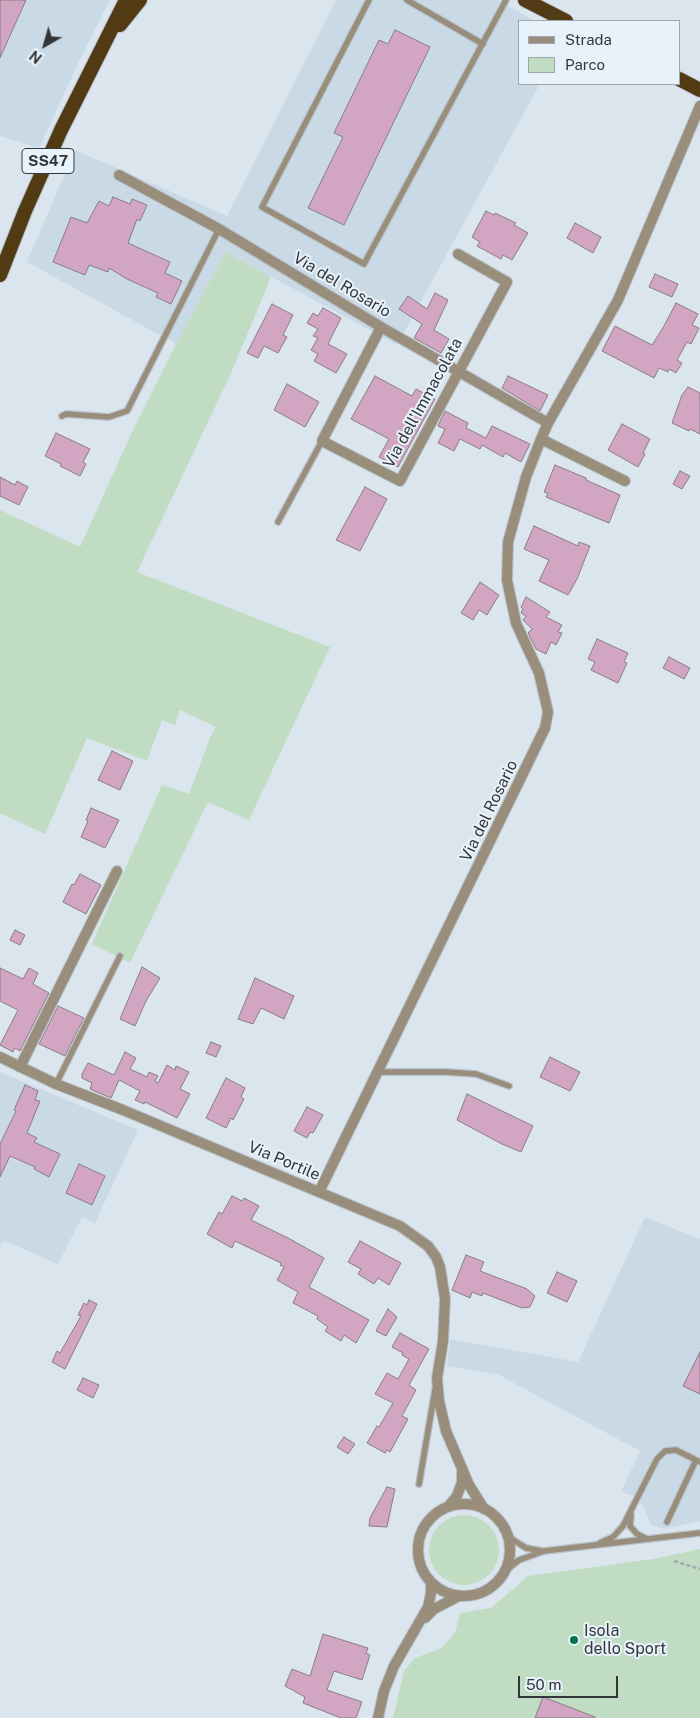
<!DOCTYPE html>
<html>
<head>
<meta charset="utf-8">
<style>
	body { margin:0 }
	#map { position:relative; width:700px; height:1718px; overflow:hidden; background:#dbe5ee; font-family:"Public Sans",sans-serif }
	canvas { display:block }
	.legend { position:absolute; left:518px; top:20px; width:162px; height:65px; box-sizing:border-box; background:#e8f2fb; border:1px solid #9fa7ad; margin:0; padding:6px 9px; list-style:none; font-size:15px; color:#323639 }
	.legend li { display:flex; align-items:center; gap:10px; height:25px }
	.legend b { width:25px; border:1px solid #9fa7ad }
	.north { position:absolute; left:20px; top:20px; width:50px; height:50px; -webkit-text-stroke:4px #e8f2fb; paint-order:stroke; rotate:218deg; font-size:14px; font-weight:700; line-height:20px; text-align:center; color:#323639 }
	.north::after { content:''; display:block; margin:auto; width:18px; height:22px; background:#323639; clip-path:polygon(50% 0,100% 100%,50% 72%,0 100%) }
	.scale { position:absolute; left:518px; top:1676px; width:100px; height:22px; box-sizing:border-box; border:2px solid #323639; border-top:0; padding-left:6px; font-size:15px; line-height:18px; white-space:nowrap; color:#323639; -webkit-text-stroke:4px #e8f2fb; paint-order:stroke }
</style>
</head>
<body>
<div id="map">
<canvas width="700" height="1718"></canvas>
<ul class="legend">
<li><b style="height:6px;background:#998d7b"></b>Strada</li>
<li><b style="height:14px;background:#c0ddc4"></b>Parco</li>
</ul>
<div class="north">N</div>
<div class="scale">50 m</div>
</div>
<script>
const c = document.querySelector('canvas').getContext('2d');
c.lineJoin = 'round';
function paint(path, color) {
  c.fillStyle = color;
  c.fill(path, 'evenodd');
}
function poly(rows) {
  const path = new Path2D();
  for (const r of rows) {
    if (r.length === 3) {
      path.moveTo(r[0] + r[2], r[1]);
      path.arc(r[0], r[1], r[2], 0, 2 * Math.PI);
      continue;
    }
    path.moveTo(r[0], r[1]);
    for (let i = 2; i < r.length; i += 2) path.lineTo(r[i], r[i + 1]);
  }
  return path;
}
function strokePath(path, color, width, dash) {
  c.strokeStyle = color;
  c.lineWidth = width;
  c.lineCap = dash ? 'butt' : 'round';
  c.setLineDash(dash || []);
  c.stroke(path);
}
function write(font, color, halo, rows, align = 'center') {
  c.font = font + ' "Public Sans",sans-serif';
  c.lineWidth = 4;
  c.setLineDash([]);
  c.textBaseline = 'middle';
  c.strokeStyle = halo;
  c.fillStyle = color;
  for (const [text, x, y, turn = 0] of rows) {
    c.save();
    c.translate(x, y);
    c.rotate((+turn || 0) * Math.PI / 180);
    c.textAlign = isNaN(turn) ? turn : align;
    if (halo) c.strokeText(text, 0, 0);
    c.fillText(text, 0, 0);
    c.restore();
  }
}
paint(poly([
	[0,0,110,0,83,53,39,148,0,136],
	[336,0,497,0,535,21,519,21,519,84,540,84,397,345,226,252,176,344,27,262,75,150,227,216],
	[0,1072,138,1130,95,1223,82,1217,58,1264,5,1241,0,1244],
	[645,1217,700,1239,700,1521,664,1529,650,1524,646,1512,637,1497,621,1492,640,1451,499,1375,447,1366,450,1339,578,1362]
]), '#c9dae6');
paint(poly([
	[226,252,271,277,232,371,137,572,330,647,249,820,208,802,130,963,92,944,162,785,189,794,210,738,216,727,180,710,175,725,162,720,147,761,87,738,45,834,0,813,0,510,80,547,132,432,176,344],
	[464,1550,35],
	[700,1549,700,1718,393,1718,404,1671,415,1658,442,1648,455,1633,460,1613,491,1608,528,1576,653,1559]
]), '#c0ddc4');
const building = poly([
	[0,0,26,0,0,58,0,0],
	[395,30,430,47,344,225,308,208,343,137,334,133,379,40,388,44,395,30],
	[113,197,130,204,132,199,147,205,140,221,137,219,128,243,170,262,165,273,182,281,171,304,156,297,158,293,127,279,109,268,108,272,89,265,85,275,53,262,71,217,87,223,99,201,109,206,113,197],
	[486,211,494,215,495,213,516,223,514,225,528,233,512,260,503,255,501,259,477,246,480,242,472,237,486,211],
	[575,223,601,237,593,253,567,238,575,223],
	[655,274,678,284,672,297,649,287,655,274],
	[435,293,448,300,434,330,449,339,441,353,414,338,422,324,399,309,408,296,427,309,435,293],
	[676,303,698,314,692,325,699,328,691,344,687,342,677,360,682,363,676,373,669,369,668,372,659,368,654,378,602,351,615,326,652,345,664,326,676,303],
	[272,304,293,315,283,335,287,337,278,353,264,346,258,358,247,353,272,304],
	[323,308,341,318,328,344,347,354,336,373,314,361,318,354,311,350,318,338,313,336,318,329,307,323,313,313,318,316,323,308],
	[375,376,412,396,416,389,435,399,398,467,379,457,389,439,351,419,375,376],
	[508,376,548,395,540,411,502,388,508,376],
	[287,384,319,402,305,427,274,410,287,384],
	[688,387,700,393,700,434,690,429,689,431,672,423,682,395,688,387],
	[445,411,468,423,466,428,486,438,492,426,530,444,521,462,505,453,503,457,482,445,480,449,460,439,454,451,438,443,445,429,438,426,445,411],
	[622,424,650,439,643,453,645,454,638,467,608,450,622,424],
	[56,433,90,449,83,462,86,464,80,476,60,466,61,464,45,456,56,433],
	[555,465,586,478,586,480,620,495,609,523,546,497,548,493,544,492,555,465],
	[680,471,690,476,682,489,673,484,680,471],
	[0,477,15,485,17,481,28,487,19,505,0,496,0,477],
	[365,487,387,499,360,551,336,540,365,487],
	[534,526,578,546,579,542,590,546,577,579,568,595,539,581,549,560,524,549,534,526],
	[480,582,499,595,487,615,479,610,473,620,461,613,480,582],
	[526,597,550,612,546,617,562,625,558,632,562,633,556,645,551,642,546,654,536,649,528,633,532,629,523,620,526,616,521,613,523,609,521,607,526,597],
	[597,639,628,653,624,662,627,663,618,683,591,670,595,662,588,659,597,639],
	[669,657,690,668,684,679,663,668,669,657],
	[112,751,133,761,120,790,98,780,112,751],
	[91,808,119,820,105,848,81,837,88,821,86,820,91,808],
	[80,874,101,885,86,914,63,902,72,884,74,885,80,874],
	[15,930,25,935,20,945,10,940,15,930],
	[142,967,160,978,146,1001,135,1026,120,1019,142,967],
	[0,968,23,979,29,968,38,973,33,984,49,993,20,1051,15,1048,13,1052,0,1045,18,1010,0,1001,0,968],
	[255,978,294,996,284,1019,261,1008,253,1024,238,1019,255,978],
	[58,1006,84,1018,65,1056,39,1044,58,1006],
	[211,1042,221,1046,216,1057,206,1053,211,1042],
	[125,1052,136,1058,130,1069,147,1077,149,1072,158,1076,155,1081,158,1083,167,1065,175,1070,176,1066,189,1072,180,1089,190,1094,177,1118,145,1102,144,1104,135,1100,140,1091,119,1080,111,1098,90,1089,92,1083,82,1078,82,1074,88,1063,114,1075,125,1052],
	[550,1057,580,1072,570,1091,540,1077,550,1057],
	[226,1078,245,1088,241,1097,244,1099,233,1120,231,1118,226,1128,206,1118,226,1078],
	[25,1085,38,1091,35,1100,40,1101,27,1133,37,1138,34,1142,60,1154,49,1177,34,1169,35,1167,10,1156,0,1177,0,1144,16,1111,14,1110,25,1085],
	[467,1094,533,1126,521,1152,502,1144,457,1120,467,1094],
	[307,1107,323,1115,313,1133,310,1132,307,1138,294,1131,307,1107],
	[79,1164,105,1176,92,1205,66,1193,79,1164],
	[232,1196,242,1201,244,1198,259,1206,251,1220,288,1238,324,1258,309,1287,369,1320,356,1343,344,1335,341,1341,325,1331,328,1327,317,1319,318,1316,293,1303,298,1292,277,1280,284,1267,280,1265,281,1263,235,1241,232,1248,207,1234,219,1212,222,1214,232,1196],
	[360,1241,401,1263,389,1285,378,1278,374,1284,358,1274,361,1269,348,1262,360,1241],
	[466,1255,484,1262,480,1271,527,1289,535,1296,530,1307,522,1308,483,1293,482,1296,472,1292,470,1298,452,1290,466,1255],
	[557,1272,577,1281,567,1302,547,1293,557,1272],
	[89,1300,97,1304,65,1369,52,1362,57,1351,60,1353,81,1316,78,1315,84,1303,87,1305,89,1300],
	[388,1309,397,1317,386,1336,376,1331,388,1309],
	[400,1333,429,1349,409,1385,416,1390,402,1416,408,1419,390,1452,387,1450,385,1453,367,1443,377,1426,379,1427,393,1403,375,1394,387,1373,398,1379,409,1359,402,1355,403,1353,392,1347,400,1333],
	[700,1352,700,1394,683,1386,700,1352],
	[83,1378,99,1385,93,1398,77,1390,83,1378],
	[344,1437,355,1444,348,1454,337,1447,344,1437],
	[387,1487,395,1489,387,1527,369,1526,370,1518,387,1487],
	[323,1634,368,1648,366,1653,370,1655,362,1680,334,1671,327,1690,362,1702,356,1718,341,1718,303,1703,305,1697,285,1686,292,1669,310,1676,323,1634],
	[543,1697,595,1717,595,1718,535,1718,543,1697]
]);
paint(building, '#d2a5c3');
strokePath(building, '#887e84', 1);
const service = poly([
	[369,0,262,207,364,264,506,0],
	[407,0,483,44],
	[62,416,66,414,109,417,127,411,219,229],
	[278,522,322,441],
	[378,1072,446,1072,476,1074,509,1086],
	[56,1084,120,956],
	[419,1484,435,1390],
	[631,1514,630,1526,637,1534,647,1539],
	[667,1522,696,1460],
	[507,1536,526,1548,542,1551],
	[600,1543,613,1537,623,1526,657,1459,665,1451,676,1450,700,1462],
	[505,1571,519,1560,544,1551,700,1533]
]);
const minor = poly([
	[119,175,219,229,381,327,548,423],
	[381,327,322,441,400,481,507,282,458,254],
	[541,439,625,481],
	[20,1067,117,871]
]);
const tertiary = poly([
	[0,1057,56,1084,123,1110,400,1226,428,1246,436,1257,440,1267,445,1299,443,1341,437,1378,439,1401,446,1431,461,1466,469,1485,484,1509],
	[319,1192,545,728,548,712,539,673,516,623,507,580,508,542,526,477,541,439,548,423,618,300,700,106],
	[464,1550,46],
	[448,1507,457,1496,462,1482,462,1472],
	[425,1618,434,1609,459,1596],
	[378,1718,384,1691,394,1666,428,1607,431,1593,431,1582]
]);
const trunk = poly([
	[525,0,566,21],
	[120,25,140,0],
	[679,79,700,90],
	[0,275,25,211,61,130,126,0]
]);
strokePath(service, '#b9c2ca', 8);
strokePath(minor, '#b9c2ca', 12);
strokePath(tertiary, '#b9c2ca', 12);
strokePath(trunk, '#b9c2ca', 16);
strokePath(poly([
	[674,1561,700,1569]
]), '#a1a9b0', 2.5, [4, 2.5]);
strokePath(service, '#998d7b', 5.5);
strokePath(minor, '#998d7b', 10);
strokePath(tertiary, '#998d7b', 10);
strokePath(trunk, '#513a14', 14);
for (const [x, y, r, color] of [
	[574,1640,5,"#03734c"]
]) {
  const dot = new Path2D();
  dot.arc(x, y, r, 0, 2 * Math.PI);
  c.fillStyle = color;
  c.fill(dot);
  strokePath(dot, '#e8f2fb', 2);
}
for (const [x, y, w] of [
	[48,161,52]
]) {
  const box = new Path2D();
  box.roundRect(x - w / 2, y - 12.5, w, 25, 4);
  c.fillStyle = '#e8f2fb';
  c.fill(box);
  strokePath(box, '#323639', 1);
}
write('bold 15px', '#323639', null, [
	["SS47",48,161]
]);
write('16px', '#323639', '#e8f2fb', [
	["Via del Rosario",342,285,31],
	["Via dell'Immacolata",423,403,-61],
	["Via del Rosario",489,811,-64],
	["Via Portile",284,1161,23]
]);
write('16px', '#323639', '#e8f2fb', [
	["Isola",584,1631],
	["dello Sport",584,1649]
], 'left');
</script>
</body>
</html>
